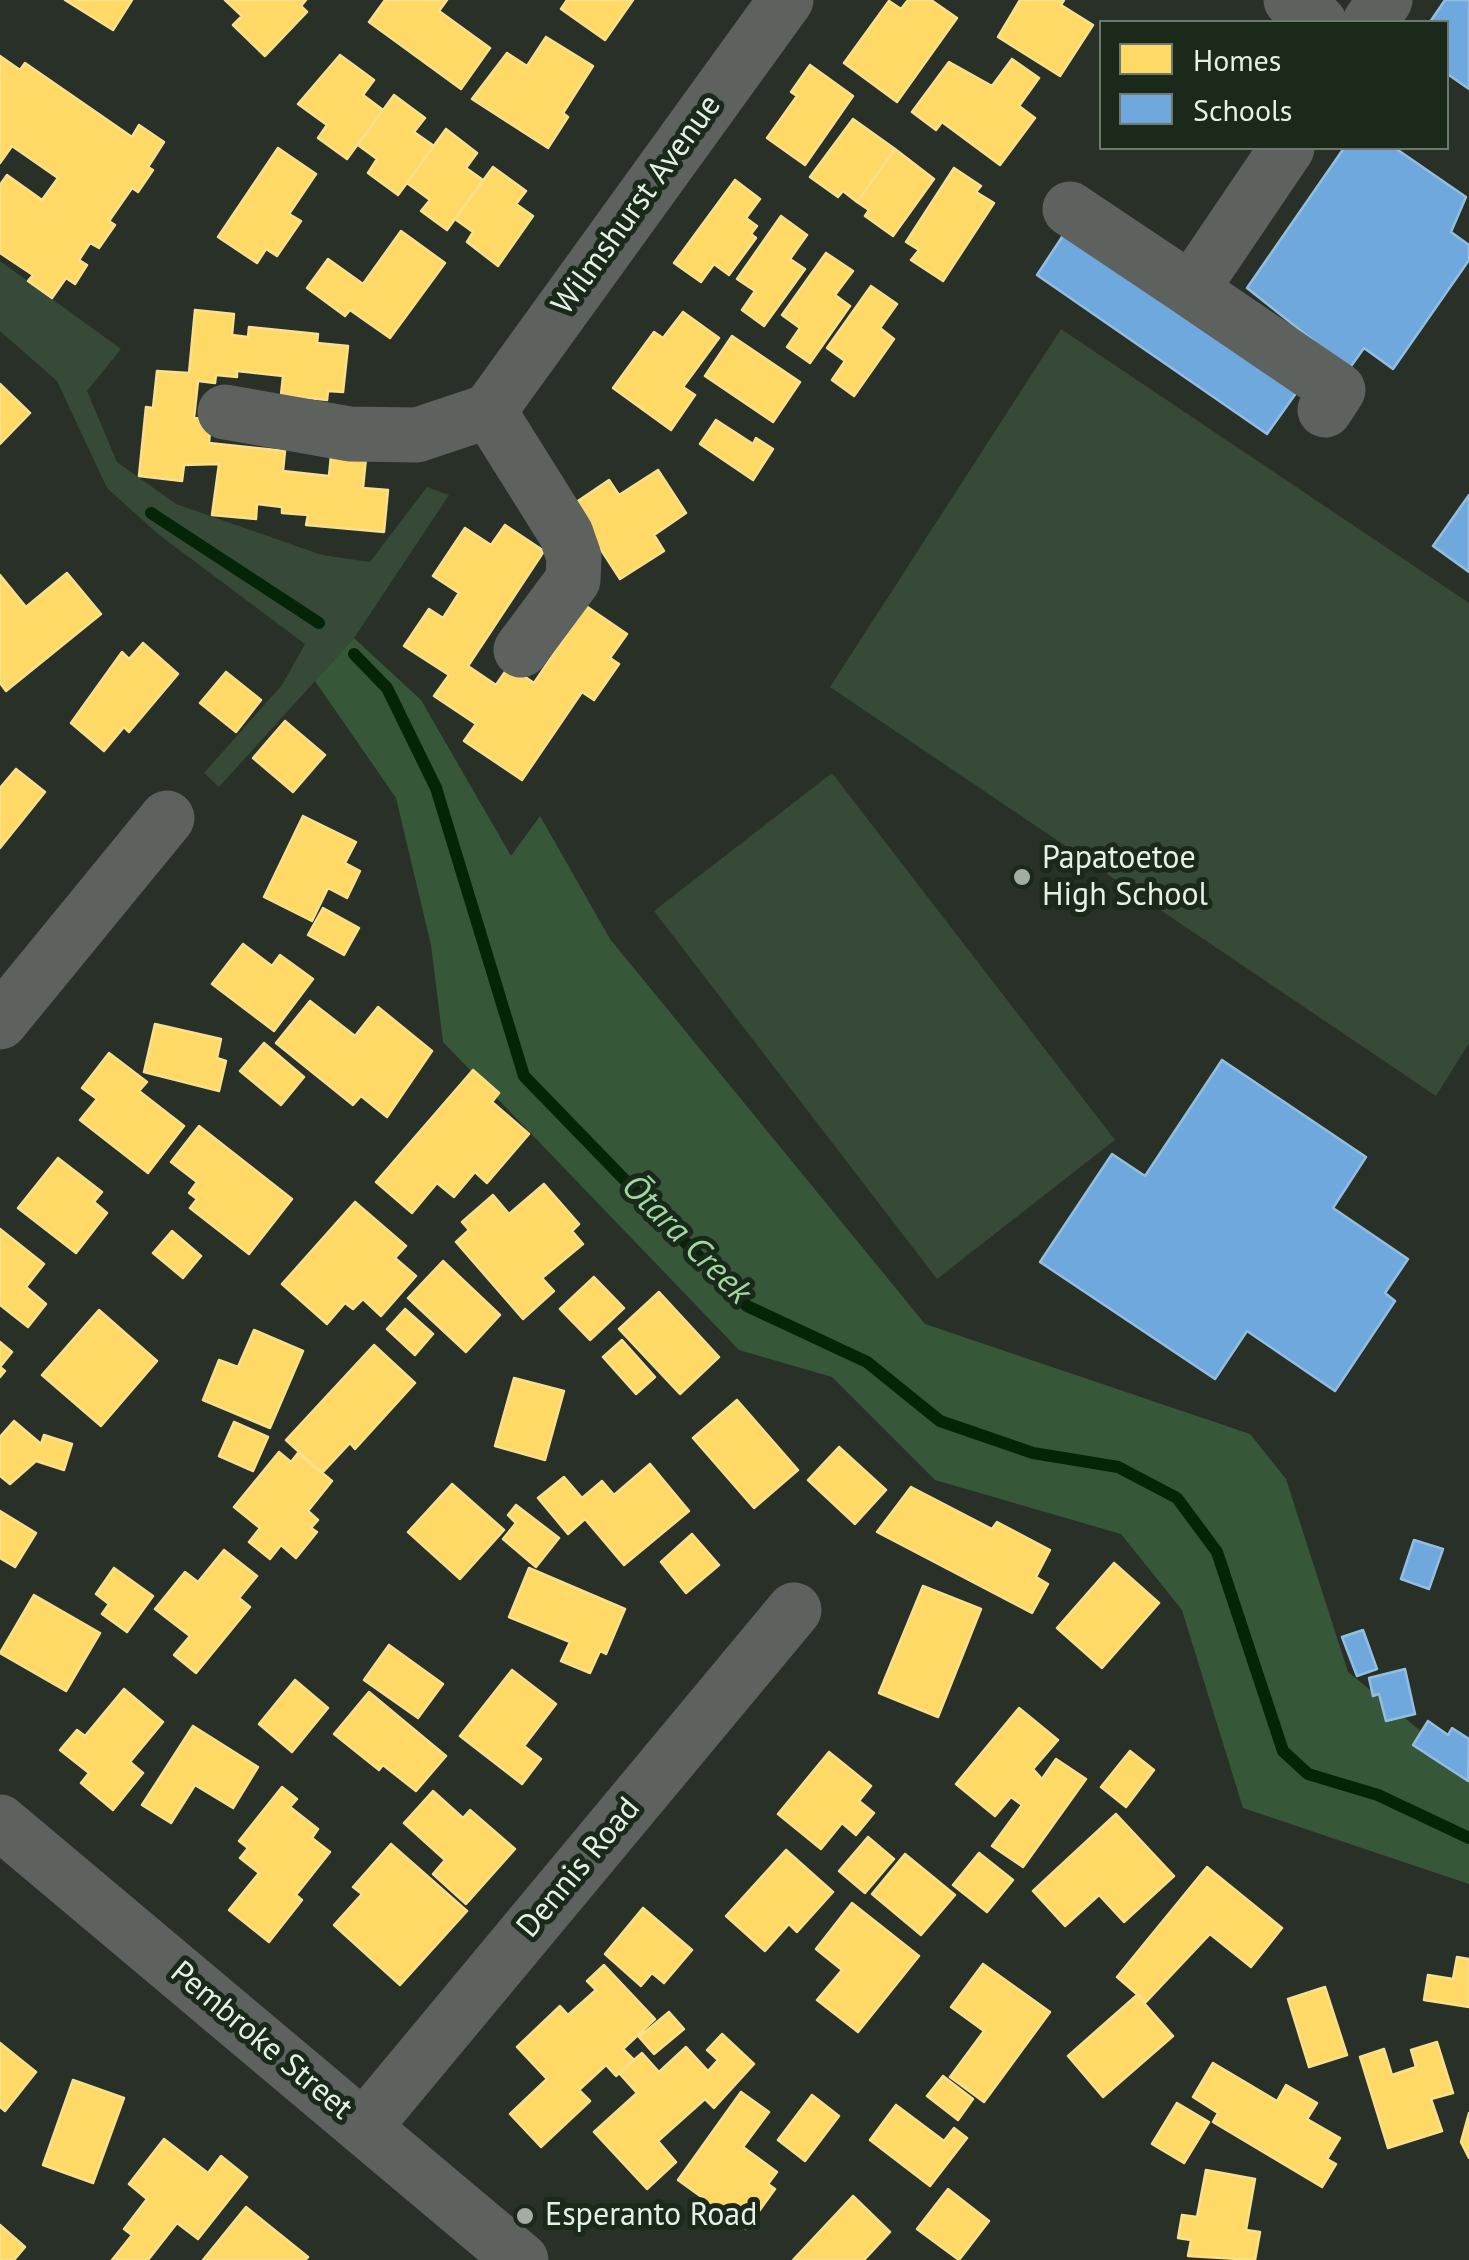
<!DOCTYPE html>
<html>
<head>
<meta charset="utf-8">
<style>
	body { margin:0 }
	#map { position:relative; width:1469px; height:2260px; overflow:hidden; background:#283028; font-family:"PT Sans",sans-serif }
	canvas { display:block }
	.legend { position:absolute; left:1099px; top:20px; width:350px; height:130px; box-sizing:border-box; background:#1a291a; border:2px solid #6c796c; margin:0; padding:12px 18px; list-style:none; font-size:30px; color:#e6f0e6 }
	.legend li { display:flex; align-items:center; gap:20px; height:50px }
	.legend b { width:50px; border:2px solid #6c796c }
</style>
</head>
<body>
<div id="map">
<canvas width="1469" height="2260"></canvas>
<ul class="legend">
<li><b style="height:28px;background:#ffd966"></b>Homes</li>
<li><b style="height:28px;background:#6fa8dc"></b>Schools</li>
</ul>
</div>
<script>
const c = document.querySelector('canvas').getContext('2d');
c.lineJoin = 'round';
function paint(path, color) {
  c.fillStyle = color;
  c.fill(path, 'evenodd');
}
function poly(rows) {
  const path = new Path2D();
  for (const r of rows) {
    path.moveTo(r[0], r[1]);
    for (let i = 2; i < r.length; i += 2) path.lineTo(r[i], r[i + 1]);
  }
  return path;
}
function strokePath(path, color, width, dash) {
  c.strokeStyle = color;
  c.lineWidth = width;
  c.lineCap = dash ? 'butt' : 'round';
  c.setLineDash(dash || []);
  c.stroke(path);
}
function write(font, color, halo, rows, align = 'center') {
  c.font = font + ' "PT Sans",sans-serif';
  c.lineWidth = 10;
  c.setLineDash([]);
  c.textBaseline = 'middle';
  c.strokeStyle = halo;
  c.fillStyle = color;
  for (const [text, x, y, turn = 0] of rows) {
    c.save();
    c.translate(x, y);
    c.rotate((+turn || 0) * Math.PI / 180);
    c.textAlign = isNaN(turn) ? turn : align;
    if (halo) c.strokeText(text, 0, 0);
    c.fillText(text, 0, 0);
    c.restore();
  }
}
paint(poly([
	[0,261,121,349,87,391,117,462,176,504,322,555,370,562,427,487,449,495,354,638,219,787,204,773,282,685,305,644,158,534,107,488,57,381,0,331],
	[1061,329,1469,603,1469,1043,1436,1096,830,687],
	[832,773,1115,1140,937,1279,654,911]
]), '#374a37');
paint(poly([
	[354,638,421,700,511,856,540,816,610,939,925,1324,1250,1434,1286,1479,1348,1672,1469,1770,1469,1884,1243,1808,1182,1610,1121,1534,935,1480,832,1377,739,1350,443,1042,431,945,396,798,315,681]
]), '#375838');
const homes = poly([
	[65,0,132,0,113,30,65,0],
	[225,0,306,0,301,6,307,12,265,56,233,25,242,16,225,0],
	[385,0,447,0,439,11,490,48,461,89,369,22,385,0],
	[567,0,633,0,605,40,561,9,567,0],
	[908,0,931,0,957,18,897,102,844,63,889,1,901,9,908,0],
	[1020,0,1064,0,1061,5,1093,25,1060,76,998,37,1020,0],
	[546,37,593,66,563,113,568,117,548,148,472,99,507,53,527,66,546,37],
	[340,55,374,80,363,95,383,110,347,159,318,138,327,125,298,104,340,55],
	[0,56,20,70,25,63,132,137,139,125,164,142,148,167,153,170,138,192,132,188,109,221,115,225,99,248,90,243,79,260,87,265,75,284,66,278,52,298,28,281,33,275,0,253,0,185,7,175,42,200,58,178,12,146,0,163,0,56],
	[1012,59,1039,78,1019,106,1035,118,1000,165,942,122,936,130,912,112,949,62,992,86,1012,59],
	[810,65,853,96,805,165,767,138,797,96,791,92,810,65],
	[394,95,425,118,414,132,434,146,398,195,368,173,377,159,358,145,394,95],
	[853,119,895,149,857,202,843,191,838,197,810,177,853,119],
	[446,129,477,153,466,168,483,180,447,230,421,211,430,200,407,183,446,129],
	[278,148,316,174,289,214,301,221,277,256,266,249,257,263,218,237,278,148],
	[895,149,934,179,893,236,865,216,869,210,857,202,895,149],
	[493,167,526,191,516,204,533,216,498,266,467,242,473,232,455,219,493,167],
	[954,168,981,186,976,192,994,203,943,281,911,260,919,250,906,242,954,168],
	[735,180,760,199,746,218,757,226,751,234,756,238,729,275,714,264,701,282,674,263,735,180],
	[781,216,807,235,790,259,805,269,764,326,742,310,755,291,737,279,781,216],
	[401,231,445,263,390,338,350,310,345,316,307,288,328,259,363,284,401,231],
	[826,253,853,271,835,295,850,306,810,363,787,347,800,328,782,315,826,253],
	[871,286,897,304,880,328,894,339,854,396,832,380,845,361,827,348,871,286],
	[195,310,234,314,232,335,248,337,249,327,318,334,317,343,348,346,343,392,328,391,327,400,281,395,283,376,237,371,237,377,216,375,215,383,198,381,194,418,211,419,209,443,285,451,283,471,329,476,331,455,366,458,363,488,388,490,384,532,306,525,308,515,282,513,282,507,257,504,256,519,212,515,219,464,184,465,182,481,139,476,146,407,153,408,157,371,189,373,195,310],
	[683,312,719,338,683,387,695,395,671,430,613,388,654,332,663,338,683,312],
	[732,336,800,382,773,422,705,376,732,336],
	[0,384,30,413,0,444,0,384],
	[716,420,753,444,756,438,773,449,753,480,700,444,716,420],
	[658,470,686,513,654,535,664,551,620,579,572,505,609,480,619,495,658,470],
	[505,525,544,551,468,666,496,685,509,666,534,683,586,606,627,634,610,658,619,664,594,700,582,692,522,780,464,741,476,724,434,696,449,675,404,646,429,609,443,618,459,593,433,576,465,528,491,545,505,525],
	[67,573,101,614,6,691,0,683,0,575,26,607,67,573],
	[143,643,178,674,129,732,124,727,104,751,71,723,122,652,129,659,143,643],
	[226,672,261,700,236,732,200,703,226,672],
	[285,721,325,755,293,792,253,758,285,721],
	[16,769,45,792,0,848,0,788,16,769],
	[303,816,356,842,345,863,360,871,347,898,328,888,312,921,264,897,303,816],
	[323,908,359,928,344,955,308,935,323,908],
	[243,944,272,966,280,955,313,979,274,1031,212,984,243,944],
	[310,1001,355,1036,378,1007,432,1051,387,1117,361,1096,353,1105,276,1043,310,1001],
	[155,1024,221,1039,217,1058,226,1061,219,1091,144,1072,155,1024],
	[264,1043,304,1077,281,1105,240,1071,264,1043],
	[109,1053,147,1082,139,1091,184,1126,148,1173,80,1120,97,1099,82,1088,109,1053],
	[473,1070,499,1093,492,1102,529,1134,487,1183,475,1172,454,1197,437,1183,412,1213,376,1182,473,1070],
	[199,1126,292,1199,249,1254,190,1208,197,1199,189,1193,197,1182,171,1162,199,1126],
	[58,1158,102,1192,94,1202,107,1213,76,1253,18,1208,58,1158],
	[544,1184,579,1224,572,1231,583,1244,542,1278,554,1291,523,1319,456,1242,469,1230,462,1222,493,1195,509,1214,544,1184],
	[355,1202,406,1246,395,1258,416,1276,381,1316,363,1299,353,1309,345,1303,327,1324,282,1284,355,1202],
	[0,1229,44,1264,26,1287,46,1304,28,1327,0,1305,0,1229],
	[172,1231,201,1256,183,1278,153,1253,172,1231],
	[443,1261,500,1315,466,1352,408,1298,443,1261],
	[594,1277,624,1308,590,1340,560,1309,594,1277],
	[659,1292,719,1357,680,1394,619,1329,659,1292],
	[405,1309,433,1334,415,1355,387,1329,405,1309],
	[99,1310,157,1361,101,1426,42,1375,99,1310],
	[254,1330,303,1351,270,1428,203,1400,219,1360,238,1367,254,1330],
	[622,1340,655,1377,636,1394,603,1357,622,1340],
	[0,1342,12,1352,0,1367,5,1371,0,1377,0,1342],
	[374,1345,415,1383,355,1449,350,1443,322,1473,286,1440,374,1345],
	[514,1378,564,1391,545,1460,495,1446,514,1378],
	[737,1400,798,1470,754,1508,693,1438,737,1400],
	[14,1421,41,1444,44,1435,72,1444,64,1470,36,1461,10,1484,0,1476,0,1437,14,1421],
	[234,1422,268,1437,253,1471,219,1456,234,1422],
	[839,1447,886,1490,855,1524,808,1480,839,1447],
	[279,1452,291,1462,298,1453,332,1481,308,1511,318,1520,311,1528,317,1532,296,1558,281,1545,270,1559,249,1542,260,1528,234,1507,279,1452],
	[650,1464,689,1511,624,1565,585,1519,568,1534,538,1498,564,1477,582,1498,602,1481,614,1495,650,1464],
	[452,1484,504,1530,460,1579,408,1532,452,1484],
	[911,1487,992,1529,997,1522,1050,1550,1036,1577,1048,1584,1032,1613,877,1532,911,1487],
	[516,1505,559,1538,536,1567,503,1539,516,1523,508,1515,516,1505],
	[0,1511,36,1533,15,1567,0,1558,0,1511],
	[692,1534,719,1565,686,1593,661,1562,692,1534],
	[224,1550,257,1576,239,1598,250,1607,196,1673,174,1655,190,1636,155,1609,185,1572,198,1582,224,1550],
	[1114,1563,1159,1603,1102,1668,1057,1628,1114,1563],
	[114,1568,153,1596,127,1632,102,1614,109,1604,96,1594,114,1568],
	[529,1568,625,1609,606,1654,600,1651,590,1673,561,1661,570,1642,509,1617,529,1568],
	[923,1586,981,1609,938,1717,879,1693,923,1586],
	[34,1595,100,1633,66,1691,0,1653,34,1595],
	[389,1645,443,1684,418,1718,364,1680,389,1645],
	[512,1670,556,1704,524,1746,541,1759,522,1784,460,1736,512,1670],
	[295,1680,328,1708,292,1752,259,1724,295,1680],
	[124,1689,163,1722,130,1762,143,1773,113,1810,81,1783,89,1773,60,1750,77,1730,85,1736,124,1689],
	[369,1692,446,1756,416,1791,383,1765,379,1770,334,1734,369,1692],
	[1019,1708,1058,1740,1033,1769,1042,1779,1056,1759,1086,1779,1023,1867,992,1846,1022,1805,1011,1797,995,1816,956,1784,1019,1708],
	[193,1726,258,1767,233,1808,195,1785,171,1823,142,1805,193,1726],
	[1130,1751,1154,1770,1126,1807,1101,1787,1130,1751],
	[829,1752,871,1786,859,1801,874,1813,856,1835,842,1823,821,1849,778,1814,829,1752],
	[282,1787,297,1799,290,1807,318,1829,312,1838,330,1852,296,1895,302,1900,269,1942,229,1910,259,1873,240,1858,248,1848,239,1841,282,1787],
	[433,1791,463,1818,470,1810,515,1849,466,1904,433,1874,445,1860,404,1823,433,1791],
	[1116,1814,1174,1876,1124,1922,1099,1895,1065,1926,1033,1891,1116,1814],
	[868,1837,894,1859,865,1893,839,1871,868,1837],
	[391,1844,467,1911,400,1985,334,1925,362,1894,353,1887,391,1844],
	[786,1850,833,1892,797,1932,789,1924,765,1951,726,1916,786,1850],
	[979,1853,1013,1880,987,1912,953,1885,979,1853],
	[905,1854,955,1895,921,1935,872,1894,905,1854],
	[1207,1867,1282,1928,1251,1967,1210,1934,1146,2002,1117,1977,1207,1867],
	[852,1903,919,1956,858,2032,817,2000,842,1970,816,1949,852,1903],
	[643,1908,692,1950,664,1983,652,1973,641,1986,605,1954,643,1908],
	[1457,1957,1469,1959,1469,2007,1424,2000,1428,1975,1453,1979,1457,1957],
	[983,1964,1050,2012,984,2102,950,2077,984,2031,951,2007,983,1964],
	[604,1965,655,2019,623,2049,634,2060,616,2076,606,2065,579,2090,590,2101,541,2147,510,2114,547,2079,517,2047,560,2006,568,2015,596,1990,587,1981,604,1965],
	[1325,1987,1347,2055,1309,2067,1288,1999,1325,1987],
	[1137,1995,1173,2036,1103,2097,1068,2056,1137,1995],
	[669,2012,684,2029,654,2054,639,2037,669,2012],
	[722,2034,754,2064,714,2108,705,2099,658,2141,676,2162,647,2189,594,2132,637,2093,619,2073,642,2053,659,2072,686,2047,708,2071,718,2060,707,2050,722,2034],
	[1437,2042,1453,2093,1431,2099,1442,2131,1388,2148,1360,2057,1384,2049,1392,2075,1416,2067,1411,2050,1437,2042],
	[0,2043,36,2072,5,2111,0,2107,0,2043],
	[1213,2063,1277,2101,1286,2085,1317,2103,1307,2119,1340,2138,1327,2159,1336,2164,1322,2187,1213,2122,1218,2113,1193,2097,1213,2063],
	[943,2076,973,2099,958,2120,927,2096,943,2076],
	[73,2080,124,2098,93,2183,43,2165,73,2080],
	[741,2092,769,2112,743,2147,777,2172,768,2184,775,2189,746,2229,678,2180,741,2092],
	[812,2095,839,2116,805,2161,778,2140,812,2095],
	[1177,2103,1209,2122,1184,2163,1152,2144,1177,2103],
	[896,2105,944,2141,954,2128,967,2138,930,2186,870,2140,896,2105],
	[1469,2113,1469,2158,1461,2142,1469,2113],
	[164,2139,208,2173,221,2156,247,2177,198,2239,177,2223,148,2260,112,2260,132,2235,124,2229,147,2199,129,2184,164,2139],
	[1206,2170,1255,2179,1246,2230,1260,2232,1255,2260,1188,2256,1191,2240,1178,2238,1182,2215,1197,2217,1206,2170],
	[948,2189,989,2221,959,2260,917,2229,948,2189],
	[853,2196,890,2232,864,2260,793,2260,853,2196],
	[246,2207,308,2257,305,2260,203,2260,246,2207],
	[0,2225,25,2247,14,2260,0,2260,0,2225]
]);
paint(homes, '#ffd966');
strokePath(homes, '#f8e08c', 2.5);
const schools = poly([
	[1445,0,1469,0,1469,89,1446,73,1446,22,1430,22,1445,0],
	[1344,148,1395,148,1466,197,1451,232,1469,245,1469,260,1393,369,1364,348,1349,369,1247,288,1344,148],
	[1068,228,1299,389,1267,434,1037,275,1068,228],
	[1469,495,1469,572,1433,546,1469,495],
	[1222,1060,1366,1157,1333,1208,1408,1259,1385,1293,1395,1301,1335,1391,1247,1331,1215,1379,1040,1262,1112,1154,1145,1176,1222,1060],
	[1414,1540,1443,1549,1429,1589,1401,1579,1414,1540],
	[1363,1630,1377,1669,1357,1676,1342,1637,1363,1630],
	[1405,1669,1415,1714,1386,1721,1379,1694,1373,1696,1369,1678,1405,1669],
	[1428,1721,1448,1735,1452,1728,1469,1739,1468,1781,1413,1745,1428,1721]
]);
paint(schools, '#6fa8dc');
strokePath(schools, '#93bedf', 2.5);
strokePath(poly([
	[151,513,319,623],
	[354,654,387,688,436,788,524,1076,747,1306,867,1362,940,1421,1033,1453,1118,1467,1177,1498,1217,1552,1283,1751,1308,1774,1378,1795,1469,1838]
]), '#042507', 12);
strokePath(poly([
	[1291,0,1319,22],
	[1370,22,1385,0],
	[1070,209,1191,290,1287,148],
	[1191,290,1338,390,1325,410],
	[489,411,786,0],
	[489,411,566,534,574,557,573,580,521,650],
	[225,412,350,434,417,435,489,411],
	[0,1022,167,818],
	[0,1822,521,2260],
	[364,2127,794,1610]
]), '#5e625e', 55);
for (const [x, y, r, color] of [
	[1022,877,10,"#a4ada4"],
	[525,2216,10,"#a4ada4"]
]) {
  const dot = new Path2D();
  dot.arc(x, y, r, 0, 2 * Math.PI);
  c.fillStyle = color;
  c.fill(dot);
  strokePath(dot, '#1a291a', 4);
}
write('32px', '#e6f0e6', '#1a291a', [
	["Wilmshurst Avenue",637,205,-54],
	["Dennis Road",579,1868,-50],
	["Pembroke Street",261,2041,40]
]);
write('32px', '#e6f0e6', '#1a291a', [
	["Papatoetoe",1042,859],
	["High School",1042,896],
	["Esperanto Road",545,2216]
], 'left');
write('italic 35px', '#9eda9f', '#1a291a', [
	["Ōtara Creek",686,1240,45]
]);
</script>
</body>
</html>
